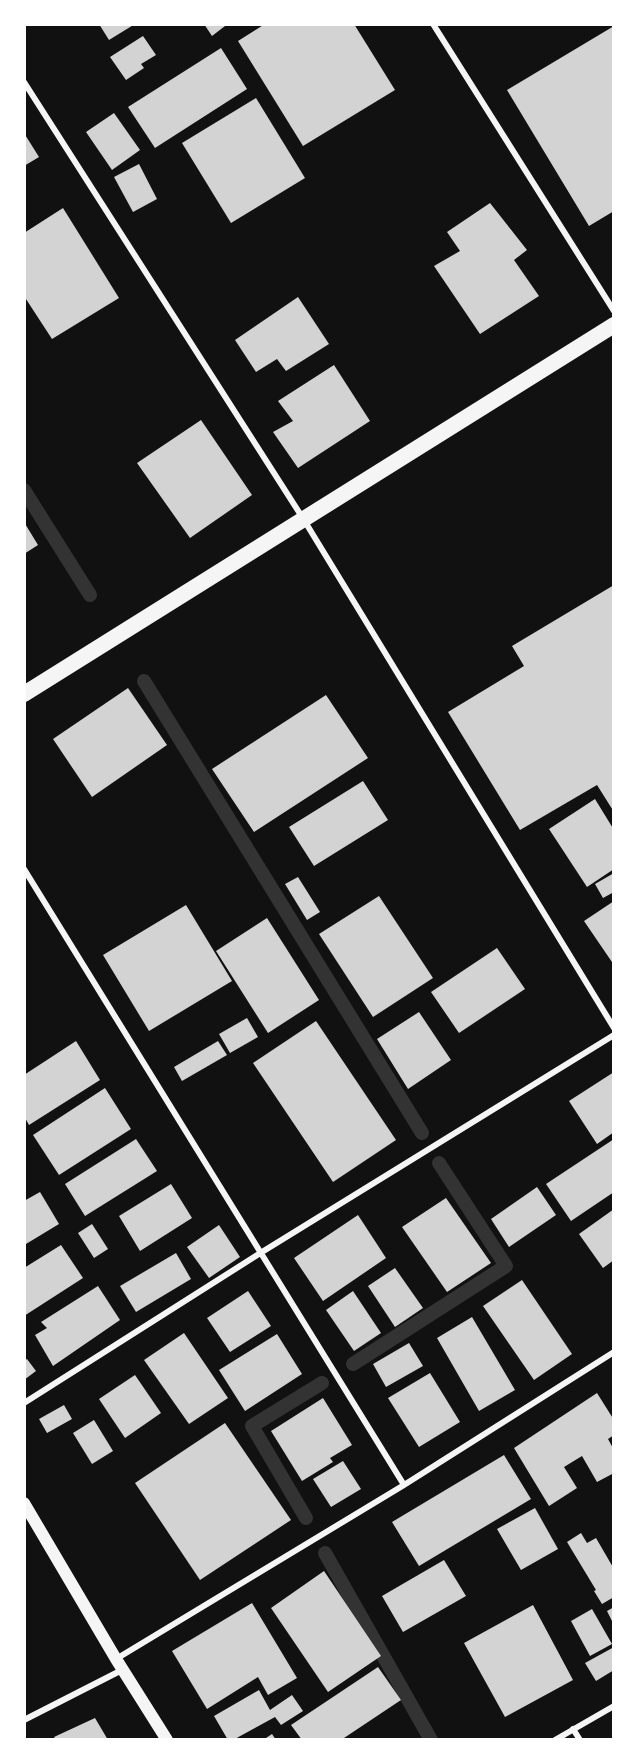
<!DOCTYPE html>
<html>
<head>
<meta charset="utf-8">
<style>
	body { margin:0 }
	#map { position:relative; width:638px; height:1764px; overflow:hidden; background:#111; font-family:Montserrat,sans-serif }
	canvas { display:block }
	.frame { position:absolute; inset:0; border:26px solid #fff; pointer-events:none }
</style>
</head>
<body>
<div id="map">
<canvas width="638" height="1764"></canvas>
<div class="frame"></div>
</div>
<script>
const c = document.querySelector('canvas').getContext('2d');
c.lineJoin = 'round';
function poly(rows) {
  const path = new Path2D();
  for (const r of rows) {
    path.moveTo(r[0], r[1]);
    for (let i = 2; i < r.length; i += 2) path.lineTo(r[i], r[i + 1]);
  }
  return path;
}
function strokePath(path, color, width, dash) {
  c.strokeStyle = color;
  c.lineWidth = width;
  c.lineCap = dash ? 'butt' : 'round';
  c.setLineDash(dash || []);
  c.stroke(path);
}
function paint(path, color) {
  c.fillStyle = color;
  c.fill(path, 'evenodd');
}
strokePath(poly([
	[24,490,90,595],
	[144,681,422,1133],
	[353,1364,506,1266,439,1163],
	[306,1518,252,1426,322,1383],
	[325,1553,431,1740]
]), '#333', 14);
paint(poly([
	[99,24,135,24,109,40],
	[204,24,223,24,225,26,212,36],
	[265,24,354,24,395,90,303,146,238,41],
	[614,26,614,211,589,226,507,90],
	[143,36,156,55,141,64,144,68,126,80,110,57],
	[221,48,247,89,155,148,128,107],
	[256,98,305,178,231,223,182,143],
	[114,113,140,150,112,170,86,132],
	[24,133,39,157,24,166],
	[139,164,157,199,133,212,114,177],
	[490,203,527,250,514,260,539,296,480,334,434,266,460,251,447,232],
	[63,208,119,298,52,339,24,296,24,233],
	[298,297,329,344,286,371,277,359,256,372,235,340],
	[334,365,370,421,298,468,273,432,293,421,278,401],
	[201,420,252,495,190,538,137,463],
	[24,522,38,545,24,554],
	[614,585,614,812,597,785,520,830,448,712,524,666,512,646],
	[128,688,167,745,92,797,53,739],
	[326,695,368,758,254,832,212,769],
	[363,781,388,820,314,866,289,827],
	[595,799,614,830,614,869,587,887,549,829],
	[614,873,614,892,603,898,595,884],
	[298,877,320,912,307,920,285,884],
	[379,896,433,978,373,1017,319,934],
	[614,901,614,965,584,921],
	[186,905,232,981,149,1031,103,955],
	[267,918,319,1000,268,1033,216,951],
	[497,948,525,989,459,1033,431,992],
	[419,1012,451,1060,408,1089,377,1039],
	[247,1018,258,1037,230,1053,219,1034],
	[316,1021,396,1140,333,1182,253,1063],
	[76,1041,100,1080,29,1125,24,1116,24,1075],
	[218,1041,227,1055,182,1081,174,1067],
	[614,1072,614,1132,597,1144,569,1101],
	[105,1088,131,1129,59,1175,33,1135],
	[136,1139,157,1171,85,1216,65,1184],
	[614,1139,614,1192,571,1221,546,1184],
	[171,1184,192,1218,140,1251,119,1216],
	[537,1187,556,1215,509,1247,491,1219],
	[40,1192,59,1224,26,1244,24,1240,24,1201],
	[446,1198,491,1263,447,1292,402,1227],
	[614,1209,614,1260,603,1268,579,1234],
	[358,1215,386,1258,323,1301,294,1258],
	[92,1224,108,1249,94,1258,78,1233],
	[219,1225,240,1257,209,1278,187,1247],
	[61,1245,83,1278,24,1316,24,1268],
	[176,1253,191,1279,136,1312,120,1286],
	[395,1268,423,1308,395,1327,368,1286],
	[522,1280,572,1354,534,1380,483,1306],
	[98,1286,120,1320,53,1366,35,1335,47,1328,41,1322],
	[248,1291,271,1326,230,1352,207,1318],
	[353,1291,381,1333,354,1351,326,1310],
	[472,1317,515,1390,479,1411,437,1338],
	[184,1333,228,1398,189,1424,144,1360],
	[277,1334,302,1374,245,1411,219,1370],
	[409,1343,423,1366,386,1387,373,1364],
	[27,1359,36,1371,24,1380,24,1361],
	[430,1373,460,1422,419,1447,388,1398],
	[135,1375,161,1413,125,1438,99,1399],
	[597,1393,614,1420,614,1435,608,1439,614,1450,614,1473,597,1482,582,1456,564,1467,577,1488,549,1506,514,1448],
	[323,1398,352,1445,330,1458,333,1462,302,1481,271,1431],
	[64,1405,72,1419,47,1433,39,1419],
	[94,1420,113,1451,92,1464,73,1433],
	[225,1423,291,1520,200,1580,135,1483],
	[504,1455,531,1499,419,1566,392,1522],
	[343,1461,361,1489,331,1507,313,1479],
	[535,1508,558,1549,521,1570,497,1529],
	[581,1533,587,1543,596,1538,614,1569,614,1597,602,1604,594,1591,596,1590,567,1542],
	[444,1560,466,1596,403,1632,382,1596],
	[324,1571,381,1656,328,1692,271,1608],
	[252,1603,297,1678,268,1695,258,1677,207,1709,172,1651],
	[533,1605,573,1680,505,1717,464,1643],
	[614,1607,614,1625,607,1611],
	[592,1609,612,1644,590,1656,571,1621],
	[614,1647,614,1670,596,1681,585,1663],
	[378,1667,401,1700,341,1740,302,1740,291,1725],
	[259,1690,270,1710,292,1695,303,1711,281,1725,275,1717,233,1740,228,1740,214,1716],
	[95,1718,108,1740,56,1740,54,1737],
	[272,1734,276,1740,263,1740]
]), '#d3d3d3');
strokePath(poly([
	[433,24,614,311],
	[24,82,304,520,614,1028],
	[24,869,404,1485],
	[24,1403,262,1252,614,1035],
	[116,1659,404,1485,614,1352],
	[24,1720,122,1670],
	[573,1729,580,1740],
	[555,1740,614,1706]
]), '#f5f5f5', 6);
strokePath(poly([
	[24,1503,116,1659,167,1740]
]), '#f5f5f5', 12);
strokePath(poly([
	[24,694,614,325]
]), '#f5f5f5', 16);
</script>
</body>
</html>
